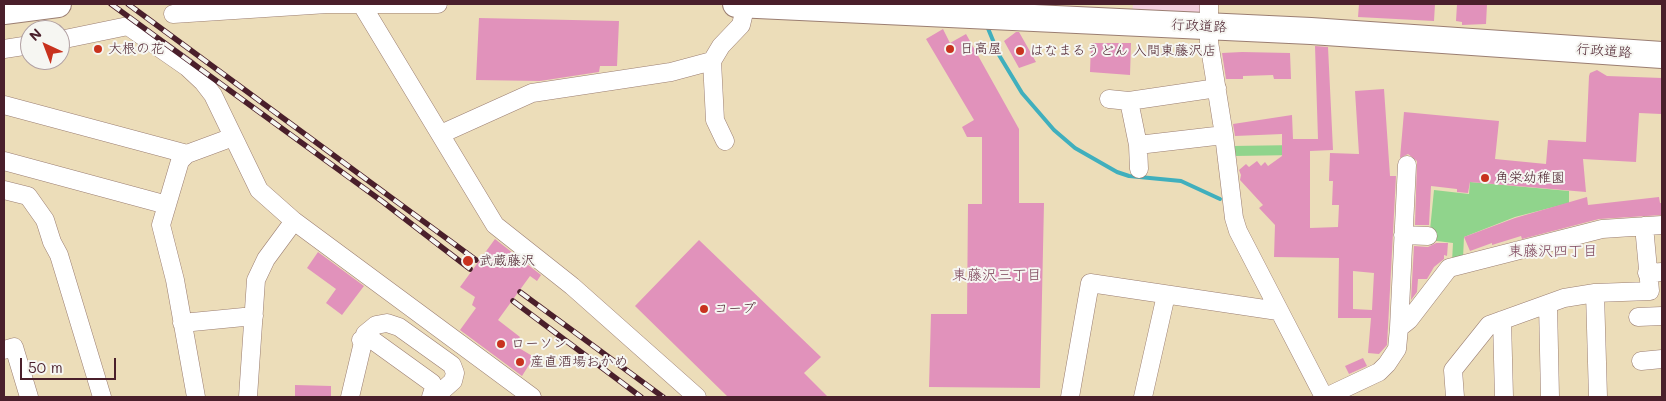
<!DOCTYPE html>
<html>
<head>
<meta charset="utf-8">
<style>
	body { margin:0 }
	#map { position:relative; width:1666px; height:401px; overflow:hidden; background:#ecddb9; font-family:Mali,sans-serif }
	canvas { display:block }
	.frame { position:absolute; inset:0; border:5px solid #4a1f2b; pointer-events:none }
	.north { position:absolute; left:20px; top:20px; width:50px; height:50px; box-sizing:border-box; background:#f6f6f2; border:1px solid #b1a0a2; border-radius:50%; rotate:317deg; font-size:14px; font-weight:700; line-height:20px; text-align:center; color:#4a1f2b }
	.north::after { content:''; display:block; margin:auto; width:18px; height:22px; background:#c8321e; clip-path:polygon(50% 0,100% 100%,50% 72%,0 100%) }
	.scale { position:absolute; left:20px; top:358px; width:96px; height:22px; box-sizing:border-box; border:2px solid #4a1f2b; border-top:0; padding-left:6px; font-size:15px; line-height:18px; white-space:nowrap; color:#4a1f2b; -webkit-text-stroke:4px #f6f6f2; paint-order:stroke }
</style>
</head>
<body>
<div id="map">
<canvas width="1666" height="401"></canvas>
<div class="frame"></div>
<div class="north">N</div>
<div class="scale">50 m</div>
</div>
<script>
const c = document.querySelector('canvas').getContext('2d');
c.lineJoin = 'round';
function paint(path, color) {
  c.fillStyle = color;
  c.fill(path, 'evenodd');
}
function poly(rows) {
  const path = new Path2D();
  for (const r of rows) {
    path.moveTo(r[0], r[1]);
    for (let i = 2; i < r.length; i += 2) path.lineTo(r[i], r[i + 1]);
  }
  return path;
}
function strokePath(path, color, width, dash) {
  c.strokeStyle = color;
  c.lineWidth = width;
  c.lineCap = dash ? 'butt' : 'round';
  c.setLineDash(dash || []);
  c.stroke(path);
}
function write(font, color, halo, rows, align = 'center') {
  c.font = font + ' Mali,"Klee One",sans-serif';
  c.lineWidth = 4;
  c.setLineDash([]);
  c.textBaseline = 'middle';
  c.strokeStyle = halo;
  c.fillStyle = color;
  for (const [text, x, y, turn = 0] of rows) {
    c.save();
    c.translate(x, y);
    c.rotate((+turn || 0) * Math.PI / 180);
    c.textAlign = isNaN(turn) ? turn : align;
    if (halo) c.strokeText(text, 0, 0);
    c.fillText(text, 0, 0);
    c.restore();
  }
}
paint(poly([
	[1133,4,1201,4,1202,13,1132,15]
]), '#f3cfde');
paint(poly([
	[1297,145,1296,155,1234,156,1232,146],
	[1470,182,1569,191,1569,203,1515,217,1464,237,1463,258,1452,262,1453,243,1429,240,1434,190,1469,194]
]), '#90d48c');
strokePath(poly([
	[987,26,999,55,1022,93,1054,130,1075,148,1117,172,1129,176,1181,181,1220,199]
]), '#40afbd', 4);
paint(poly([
	[1359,4,1435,4,1434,21,1358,17],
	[1457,4,1487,4,1486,24,1462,25,1462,22,1456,21],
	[479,18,619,21,617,66,600,66,599,72,540,81,476,80],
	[943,29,950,43,966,34,1019,129,1019,203,1044,203,1040,388,929,387,931,314,967,314,968,204,982,204,982,137,967,137,962,127,974,120,926,39],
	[1016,32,1019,32,1036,62,1019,68,1004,41],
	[1091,43,1131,43,1130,75,1090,72],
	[1315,46,1328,47,1333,150,1310,151,1310,228,1338,227,1339,205,1332,205,1333,181,1329,181,1330,153,1359,154,1355,91,1384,89,1390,176,1396,176,1388,327,1387,345,1379,354,1368,353,1371,318,1338,318,1339,258,1274,257,1275,225,1259,208,1263,205,1240,180,1241,175,1239,170,1246,164,1249,167,1257,161,1261,166,1265,162,1268,166,1282,156,1282,134,1235,136,1233,124,1292,115,1293,139,1318,139],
	[1353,271,1374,273,1372,310,1353,309],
	[1242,52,1290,53,1291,79,1274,79,1273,75,1243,76,1243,79,1226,79,1222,53],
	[1597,70,1607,76,1662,78,1661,114,1639,113,1636,162,1583,159,1586,192,1470,182,1468,193,1457,192,1457,189,1431,186,1429,225,1415,225,1417,161,1408,154,1400,158,1404,112,1499,121,1495,159,1546,164,1548,140,1586,142,1589,76,1590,73],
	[1587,197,1588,205,1659,197,1660,203,1662,203,1662,215,1599,219,1522,239,1521,236,1492,245,1492,243,1470,251,1464,237,1515,218],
	[495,239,541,275,537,281,530,276,498,320,520,337,514,345,534,357,522,376,460,330,476,308,472,305,475,297,460,287],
	[699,240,821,357,804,373,828,397,728,397,635,306],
	[1436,243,1448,243,1447,256,1444,255,1444,259,1434,267,1427,279,1418,279,1417,292,1411,300,1414,246,1428,247],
	[318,252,364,286,342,315,326,303,336,289,307,268],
	[1363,358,1367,366,1349,374,1345,366],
	[295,385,331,386,331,397,295,397]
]), '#e192bb');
const minor = poly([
	[329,4,438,4],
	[1209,4,1209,42,1224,135,1234,218,1238,231,1324,397],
	[362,5,495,225,572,286,697,397],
	[173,14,327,4],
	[60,40,128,26,187,67,203,82,213,95,259,190,294,221,532,397],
	[4,49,30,45],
	[1109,99,1129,101,1217,88],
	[1129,101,1138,145,1139,169],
	[4,105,187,154],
	[441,134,532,93,671,72,712,61],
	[725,141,715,120,712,61,721,46,741,25,746,4],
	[1138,145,1224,135],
	[4,161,167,205],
	[4,190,28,196,45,220,52,242,59,255,102,397],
	[1403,235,1428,236],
	[1647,273,1662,272],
	[1595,293,1598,397],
	[1548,304,1550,397],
	[1638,317,1662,316],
	[1502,320,1504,397],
	[182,323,254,316],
	[1399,328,1407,165],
	[361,340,371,339,432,383,434,388,431,397],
	[4,350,14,347,29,397],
	[1641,361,1662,359],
	[196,397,175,280,161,225,180,161,187,154,233,137],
	[248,397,256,280,266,259,294,221],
	[350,397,365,334,376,325,387,323,399,327,452,365,455,373,453,381,435,397],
	[1070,397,1090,283,1278,311],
	[1143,397,1166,295],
	[1326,397,1379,372,1387,364,1397,349,1399,328,1409,320,1449,268,1602,229,1662,225],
	[1455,397,1453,370,1489,325,1564,298,1595,293,1650,291,1644,226]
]);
const highway = poly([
	[736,4,1311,31,1662,55],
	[4,11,58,4]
]);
strokePath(minor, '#9b7e72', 19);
strokePath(highway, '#9b7e72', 28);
strokePath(minor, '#fff', 18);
strokePath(highway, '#fff', 26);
const rail = poly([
	[111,4,383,202,470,269],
	[128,4,476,260],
	[520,292,663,397],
	[513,301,641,397]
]);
strokePath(rail, '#4a1f2b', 5.5);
strokePath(rail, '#f6f6f2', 4, [11]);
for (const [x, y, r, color] of [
	[98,49,5,"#c8321e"],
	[950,49,5,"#c8321e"],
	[1020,51,5,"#c8321e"],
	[1485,178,5,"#c8321e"],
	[468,261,6,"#c8321e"],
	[704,309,5,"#c8321e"],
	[501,344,5,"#c8321e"],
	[520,362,5,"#c8321e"]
]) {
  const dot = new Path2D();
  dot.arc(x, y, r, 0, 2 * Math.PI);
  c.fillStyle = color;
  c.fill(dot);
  strokePath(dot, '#f6f6f2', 2);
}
write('14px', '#4a1f2b', '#f6f6f2', [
	["行政道路",1199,26,3],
	["行政道路",1604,51,4]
]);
write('14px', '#4a1f2b', '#f6f6f2', [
	["大根の花",108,49],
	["日高屋",960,49],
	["はなまるうどん 入間東藤沢店",1030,51],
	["角栄幼稚園",1495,178],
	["武蔵藤沢",479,261],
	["コープ",714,309],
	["ローソン",511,344],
	["産直酒場おかめ",530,362]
], 'left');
write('15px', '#7f475d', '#f6f6f2', [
	["東藤沢四丁目",1553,251],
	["東藤沢三丁目",997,275]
]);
</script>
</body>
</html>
